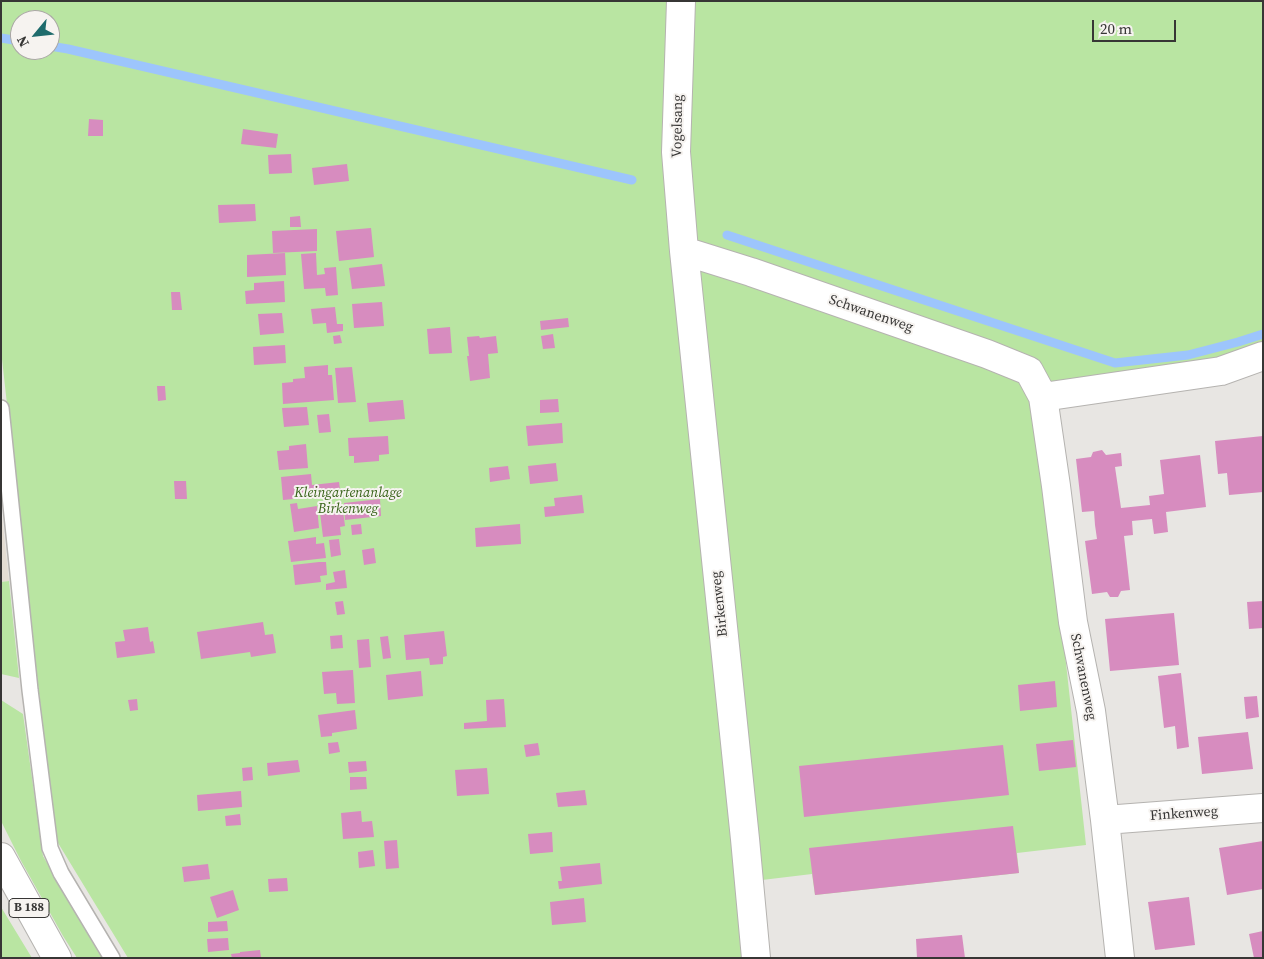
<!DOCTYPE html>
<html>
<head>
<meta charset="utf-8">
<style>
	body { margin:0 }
	#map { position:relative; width:1264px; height:959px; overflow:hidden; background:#e8e6e3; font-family:"Source Serif 4",serif }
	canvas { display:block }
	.frame { position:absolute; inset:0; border:2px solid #373635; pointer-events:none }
	.north { position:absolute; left:10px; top:10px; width:50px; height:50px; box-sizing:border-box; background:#f6f3f0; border:1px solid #aaa7a5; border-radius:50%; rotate:242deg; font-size:14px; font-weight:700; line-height:20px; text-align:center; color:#373635 }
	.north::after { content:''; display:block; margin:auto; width:18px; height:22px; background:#1e6b6c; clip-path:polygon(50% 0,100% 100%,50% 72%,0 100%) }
	.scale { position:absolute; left:1092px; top:20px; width:84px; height:22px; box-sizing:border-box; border:2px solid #373635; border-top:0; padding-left:6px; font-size:15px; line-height:18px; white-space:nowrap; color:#373635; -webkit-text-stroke:4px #f6f3f0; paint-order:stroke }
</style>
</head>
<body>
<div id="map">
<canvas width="1264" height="959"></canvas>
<div class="frame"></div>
<div class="north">N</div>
<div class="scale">20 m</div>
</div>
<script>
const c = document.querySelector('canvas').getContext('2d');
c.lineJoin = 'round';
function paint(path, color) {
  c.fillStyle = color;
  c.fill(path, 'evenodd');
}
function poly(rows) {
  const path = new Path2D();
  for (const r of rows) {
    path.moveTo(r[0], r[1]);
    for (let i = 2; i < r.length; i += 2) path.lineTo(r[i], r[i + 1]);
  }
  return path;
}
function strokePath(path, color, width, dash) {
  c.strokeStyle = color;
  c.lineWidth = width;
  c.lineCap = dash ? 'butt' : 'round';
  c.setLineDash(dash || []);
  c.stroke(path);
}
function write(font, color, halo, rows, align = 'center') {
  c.font = font + ' "Source Serif 4",serif';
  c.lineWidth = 4;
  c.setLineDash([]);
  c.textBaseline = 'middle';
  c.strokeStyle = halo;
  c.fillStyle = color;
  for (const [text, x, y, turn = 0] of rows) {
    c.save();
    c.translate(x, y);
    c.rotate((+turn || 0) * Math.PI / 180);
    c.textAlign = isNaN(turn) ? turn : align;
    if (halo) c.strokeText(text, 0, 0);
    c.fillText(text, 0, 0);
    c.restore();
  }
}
paint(poly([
	[1,507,9,581,1,582]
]), '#e4ddd3');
paint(poly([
	[1,1,668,1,663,149,668,232,744,958,128,958,55,838,1,350],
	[20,20,50,20,50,50,20,50],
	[693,1,1263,1,1263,351,1037,400,1086,845,1017,853,1019,873,815,895,812,874,762,880,703,316,689,154],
	[9,581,19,678,1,674,1,582],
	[1,700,23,714,43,856,102,958,77,958,63,936,20,859,1,821],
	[1,907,32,958,1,958]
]), '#b9e5a2');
strokePath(poly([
	[1,38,20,41],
	[50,46,68,49,632,180],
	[727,235,1115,363,1188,355,1238,342,1263,334]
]), '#9dc5fc', 9);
paint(poly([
	[89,119,103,120,103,136,88,136],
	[243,129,278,134,276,148,241,144],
	[291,154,292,173,269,174,268,155],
	[347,164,349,181,314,185,312,168],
	[255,204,256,221,219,223,218,205],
	[300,216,301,227,290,227,290,217],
	[371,228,374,257,339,261,336,231],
	[317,229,317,251,273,253,272,231],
	[285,253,286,275,247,277,247,255],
	[316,253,317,275,325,274,324,268,336,267,338,295,326,296,325,288,304,289,301,254],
	[382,264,385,286,352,289,349,268],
	[284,281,285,302,246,304,245,291,254,290,254,283],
	[171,292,180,292,182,310,172,310],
	[382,302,384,326,354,328,352,304],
	[335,307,337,324,343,324,343,331,327,333,326,323,313,324,311,309],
	[282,313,284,333,260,335,258,314],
	[568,318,569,327,541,330,540,321],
	[450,327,452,353,429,354,427,329],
	[553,334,555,348,543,349,541,336],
	[340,335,342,343,334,344,333,336],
	[479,336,480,338,496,336,498,353,488,354,490,378,470,381,467,356,469,356,467,337],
	[285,345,286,363,254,365,253,347],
	[328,365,328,375,332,375,334,400,283,404,282,383,293,382,293,379,305,378,304,367],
	[352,367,356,402,338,403,335,368],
	[157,386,165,386,166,400,158,401],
	[558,399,559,412,540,413,540,400],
	[403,400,405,419,369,422,367,403],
	[307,407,309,425,284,427,282,408],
	[329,414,331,432,319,433,317,415],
	[562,423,563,443,528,446,526,426],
	[388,436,389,454,379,455,379,461,354,463,354,456,349,456,348,438],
	[1263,436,1263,492,1229,495,1227,473,1218,474,1215,441],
	[306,444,308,468,279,470,277,451,289,450,289,446],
	[1102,450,1106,455,1121,453,1122,466,1115,467,1121,508,1150,505,1149,496,1164,494,1160,460,1200,455,1206,507,1166,512,1168,532,1154,534,1152,519,1132,521,1133,535,1124,536,1130,590,1121,591,1118,597,1110,597,1107,592,1092,594,1085,541,1097,539,1095,525,1094,511,1082,512,1076,459,1091,457,1093,452],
	[556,463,558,481,530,484,528,466],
	[508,466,510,479,490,482,489,468],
	[311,474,312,485,339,482,341,497,320,498,320,492,313,492,314,497,283,500,281,477],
	[174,481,186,481,187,499,175,499],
	[582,495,584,513,545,517,544,507,555,506,554,498],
	[380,499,381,516,345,520,344,503],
	[297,503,298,509,317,506,319,528,294,532,290,504],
	[343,511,345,526,340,527,341,535,323,537,320,513],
	[361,524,362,534,352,535,351,525],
	[520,524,521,544,476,547,475,528],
	[316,537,316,544,324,543,326,558,291,562,288,541],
	[339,539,341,555,331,557,329,540],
	[374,548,376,563,364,565,362,550],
	[319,562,326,562,327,575,320,576,321,582,295,585,293,565],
	[345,570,347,588,326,590,326,584,335,582,333,572],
	[343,601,345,614,337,615,335,602],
	[1263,601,1263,628,1249,629,1247,602],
	[1174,613,1179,665,1110,671,1105,619],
	[263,622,265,635,273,634,276,653,251,657,250,652,201,659,197,632],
	[148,627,150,642,153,641,155,653,117,658,115,642,125,641,123,630],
	[444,631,447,656,443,657,443,664,430,665,429,658,406,660,404,635],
	[342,635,343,648,331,649,330,636],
	[388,636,391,658,383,659,380,637],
	[369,639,371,667,359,668,357,640],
	[353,670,355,703,337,704,336,693,324,694,322,672],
	[421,671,423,696,388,700,386,675],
	[1181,673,1189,747,1177,749,1175,726,1164,728,1158,676],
	[1055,681,1057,707,1020,711,1018,685],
	[1257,696,1259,717,1246,719,1244,697],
	[137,699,138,710,130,711,128,700],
	[504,699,506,727,464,729,464,723,487,721,486,700],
	[355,710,357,729,332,733,332,736,321,737,318,715],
	[1248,732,1253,769,1202,774,1198,737],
	[1073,740,1076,767,1039,771,1036,744],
	[338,742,340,752,329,754,328,743],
	[538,743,540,755,526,757,524,745],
	[1003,745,1009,795,804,817,799,766],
	[298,760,300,772,268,776,267,763],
	[366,761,367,771,349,773,348,762],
	[252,767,253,780,243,781,242,768],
	[487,768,489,794,457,796,455,770],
	[350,777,366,777,367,789,350,790],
	[585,790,587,805,558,807,556,793],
	[241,791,242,807,198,811,197,795],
	[361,811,362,822,372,821,374,837,343,839,341,813],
	[240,814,241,825,226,826,225,816],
	[1013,826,1019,873,815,895,809,848],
	[552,832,553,852,530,854,528,834],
	[397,840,399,868,386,869,384,841],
	[1263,841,1263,889,1227,895,1219,848],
	[373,850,375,866,359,868,358,852],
	[600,863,602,884,559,889,558,881,562,881,560,867],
	[208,864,210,879,184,882,182,867],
	[287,878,288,891,269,892,268,879],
	[233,890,239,910,217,918,210,897],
	[1189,897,1195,945,1155,950,1148,902],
	[584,898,586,922,552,925,550,902],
	[227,921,228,931,208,932,208,922],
	[1263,931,1263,958,1254,958,1249,934],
	[962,935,965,958,917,958,916,939],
	[228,938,229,950,208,952,207,939],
	[260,950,261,958,232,958,231,954,240,953,240,952]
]), '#d78cbf');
const lane = poly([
	[1,408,30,690,50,848,61,873,112,958]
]);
const street = poly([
	[681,1,676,152,684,251,745,839,756,958],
	[684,251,751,272,987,354,1029,371,1043,397,1056,486,1073,622,1091,711,1105,820,1120,958],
	[1043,397,1221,371,1263,356],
	[1105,820,1263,808]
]);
const primary = poly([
	[1,857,57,958]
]);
strokePath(lane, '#b5b3b0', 18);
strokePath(street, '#b5b3b0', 30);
strokePath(primary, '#b5b3b0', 30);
strokePath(lane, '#fff', 15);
strokePath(street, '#fff', 28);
strokePath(primary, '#fff', 28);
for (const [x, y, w] of [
	[29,908,40]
]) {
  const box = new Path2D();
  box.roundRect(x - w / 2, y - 9.5, w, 19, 4);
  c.fillStyle = '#f6f3f0';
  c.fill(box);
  strokePath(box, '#373635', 1);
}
write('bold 12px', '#373635', null, [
	["B 188",29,908]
]);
write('14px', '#373635', '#f6f3f0', [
	["Vogelsang",678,126,-89],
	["Schwanenweg",871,314,19],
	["Birkenweg",720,604,-96],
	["Schwanenweg",1083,677,79],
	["Finkenweg",1184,814,-4]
]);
write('italic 14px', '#386319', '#f6f3f0', [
	["Kleingartenanlage",348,493],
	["Birkenweg",348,509]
]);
</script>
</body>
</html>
